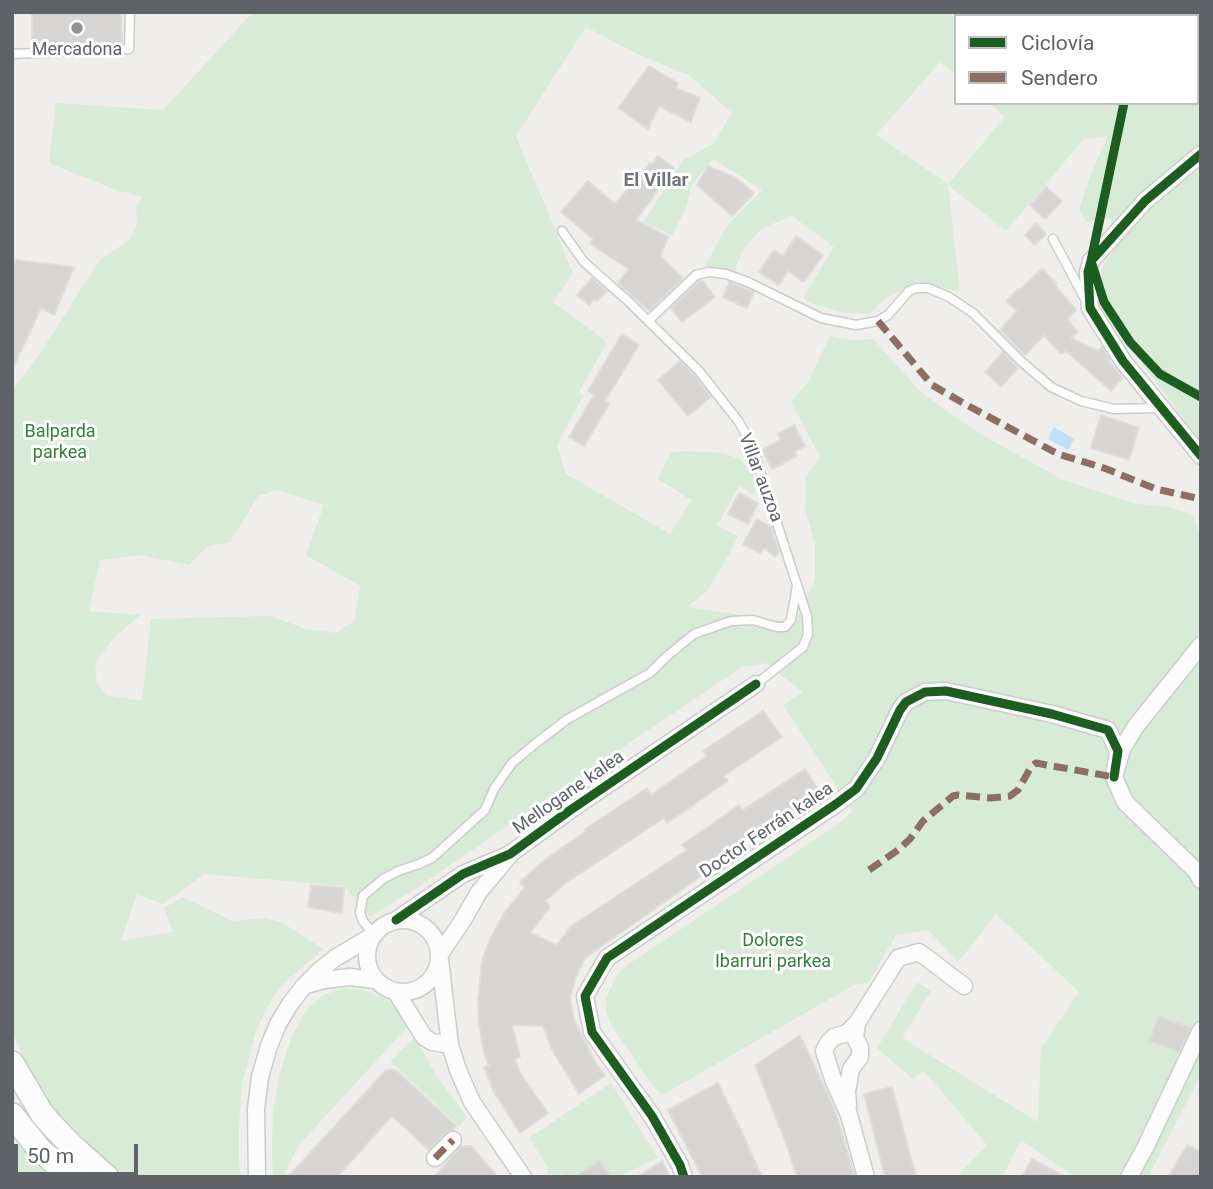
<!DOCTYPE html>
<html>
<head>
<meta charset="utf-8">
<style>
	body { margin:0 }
	#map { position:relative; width:1213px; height:1189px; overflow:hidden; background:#efeeea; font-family:Roboto,sans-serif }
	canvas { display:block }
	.frame { position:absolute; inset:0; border:14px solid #5f6368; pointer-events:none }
	.legend { position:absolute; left:954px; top:14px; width:245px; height:91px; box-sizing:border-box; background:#fff; border:2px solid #bfc1c3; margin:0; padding:9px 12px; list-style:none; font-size:21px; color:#5f6368 }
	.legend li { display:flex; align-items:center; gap:14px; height:35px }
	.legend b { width:35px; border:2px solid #bfc1c3 }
	.scale { position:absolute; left:14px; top:1144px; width:124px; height:32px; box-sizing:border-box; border:4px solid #5f6368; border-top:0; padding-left:9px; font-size:21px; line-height:24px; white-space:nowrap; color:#5f6368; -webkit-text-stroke:5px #fff; paint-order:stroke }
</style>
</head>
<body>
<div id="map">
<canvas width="1213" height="1189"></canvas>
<div class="frame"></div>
<ul class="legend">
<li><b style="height:9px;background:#1b5e20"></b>Ciclovía</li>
<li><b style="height:9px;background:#8d6e63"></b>Sendero</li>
</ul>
<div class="scale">50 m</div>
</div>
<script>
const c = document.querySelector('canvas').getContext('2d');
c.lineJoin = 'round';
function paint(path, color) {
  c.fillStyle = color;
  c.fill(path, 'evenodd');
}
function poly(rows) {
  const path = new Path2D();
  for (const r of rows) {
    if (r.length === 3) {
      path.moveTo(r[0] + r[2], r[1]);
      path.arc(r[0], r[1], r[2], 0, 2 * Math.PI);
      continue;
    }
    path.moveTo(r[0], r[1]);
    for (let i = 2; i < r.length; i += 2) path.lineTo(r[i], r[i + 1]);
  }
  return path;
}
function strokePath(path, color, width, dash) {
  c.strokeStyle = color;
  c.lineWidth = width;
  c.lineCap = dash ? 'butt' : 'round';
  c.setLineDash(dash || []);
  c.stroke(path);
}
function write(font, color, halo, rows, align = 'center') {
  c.font = font + ' Roboto,sans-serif';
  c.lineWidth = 6;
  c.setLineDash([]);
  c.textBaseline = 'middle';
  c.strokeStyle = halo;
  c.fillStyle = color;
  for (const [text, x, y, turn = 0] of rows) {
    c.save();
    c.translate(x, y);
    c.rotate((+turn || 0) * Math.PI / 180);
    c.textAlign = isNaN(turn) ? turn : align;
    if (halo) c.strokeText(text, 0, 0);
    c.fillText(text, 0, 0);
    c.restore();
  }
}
paint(poly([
	[253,12,1201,12,1201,441,1104,314,1099,300,1098,284,1103,266,1119,243,1110,218,1086,222,1079,210,1090,176,1108,136,1083,140,1006,231,948,185,960,292,917,281,885,299,869,314,845,313,811,303,803,298,834,247,792,216,762,228,744,248,734,272,705,266,726,227,762,190,713,159,692,184,686,208,672,236,644,222,682,161,714,143,732,113,689,75,643,57,586,27,516,136,573,273,553,302,601,337,606,344,579,392,583,396,557,445,566,474,670,534,691,500,658,479,671,452,685,451,723,453,740,459,754,477,755,495,739,486,717,526,738,536,730,553,707,591,687,607,795,623,815,580,815,544,805,509,806,477,820,457,791,402,808,382,830,336,851,340,873,339,922,393,977,432,1063,480,1133,503,1171,507,1194,516,1201,541,1201,1075,1148,1177,1075,1177,1021,1140,1002,1177,963,1177,960,1173,987,1145,924,1071,913,1079,877,1048,917,982,931,991,902,1038,1038,1122,1041,1048,1079,992,996,914,958,962,928,930,896,935,869,982,854,985,662,1095,653,1086,611,1025,606,1011,606,999,616,977,626,966,835,826,853,812,783,705,803,692,766,663,742,667,558,791,420,886,370,917,344,886,204,874,163,904,137,894,121,941,173,932,164,908,183,897,232,921,266,918,283,923,323,949,281,986,268,1006,257,1028,242,1083,239,1124,239,1163,241,1177,128,1177,88,1148,39,1092,12,1032,12,391,37,358,99,261,130,239,137,224,136,206,143,197,113,189,49,163,56,103,163,110],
	[956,16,1197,16,1197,103,990,103,1005,117,948,184,876,135,940,62,956,75],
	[277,490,324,505,306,555,360,586,354,621,336,633,306,629,270,616,151,619,142,701,107,695,97,683,95,663,113,639,140,615,89,611,100,560,141,555,189,565,207,547,230,542,258,496],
	[345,988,364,990,384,998,399,1010,408,1026,299,1145,285,1172,288,1176,273,1177,272,1149,273,1111,280,1072,292,1036,306,1010,323,995],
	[415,1037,436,1075,467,1117,459,1126,390,1061],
	[611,1083,658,1158,617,1177,611,1177,599,1160,575,1177,564,1177,561,1173,555,1177,547,1177,548,1167,529,1138],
	[12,1140,60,1177,12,1177]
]), '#d8ebd6');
paint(poly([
	[1054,427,1074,439,1068,450,1048,439]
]), '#bfe0f9');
const building = poly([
	[32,12,121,12,122,43,32,46,32,12],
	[649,66,678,83,676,88,700,98,691,122,659,106,648,129,618,108,649,66],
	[658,156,674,168,636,220,668,237,660,256,683,278,649,311,618,283,629,269,590,244,593,239,561,212,588,181,615,204,650,163,652,165,658,156],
	[708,166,736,178,754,193,732,216,697,185,708,166],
	[1046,187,1062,201,1045,219,1030,205,1046,187],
	[1036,223,1046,234,1035,245,1025,235,1036,223],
	[796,236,823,255,804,282,788,271,779,285,759,272,774,250,783,256,796,236],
	[16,260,74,267,54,315,41,308,12,370,12,268,16,260],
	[1042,269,1056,283,1055,285,1076,310,1067,319,1078,332,1071,338,1098,351,1102,346,1109,359,1108,361,1123,377,1111,391,1066,351,1061,354,1044,335,1025,355,1000,330,1017,311,1006,301,1018,289,1019,290,1042,269],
	[592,278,607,291,597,301,594,299,589,305,577,295,592,278],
	[702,280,715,297,682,322,671,308,699,281,702,280],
	[730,282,754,292,747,308,723,297,730,282],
	[622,334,639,345,605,401,610,403,584,446,569,437,594,395,588,391,622,334],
	[1003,352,1018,368,1001,387,985,372,1003,352],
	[680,361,694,375,711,397,688,416,658,380,680,361],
	[1101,415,1139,428,1129,460,1091,448,1101,415],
	[794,425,805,446,795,451,797,456,772,469,762,450,781,439,778,434,794,425],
	[739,493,758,503,748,524,728,514,739,493],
	[757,519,771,527,779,552,775,557,764,548,760,553,743,544,757,519],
	[763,711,782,737,724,776,728,781,667,823,664,818,567,882,545,901,550,907,530,933,557,945,571,926,687,850,682,845,739,805,743,810,805,769,821,794,760,835,758,831,701,869,704,874,585,958,576,977,570,998,574,1020,596,1064,605,1075,579,1094,551,1048,543,1026,512,1025,520,1057,515,1059,520,1073,548,1113,520,1133,494,1092,484,1068,489,1066,484,1053,479,1024,478,1000,482,961,490,939,505,912,525,887,520,882,542,862,586,831,585,829,647,788,651,795,707,756,703,751,763,711],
	[311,885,344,888,342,913,308,907,311,885],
	[1158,1016,1191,1028,1179,1052,1150,1041,1158,1016],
	[800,1035,834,1108,855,1177,797,1177,787,1146,755,1065,800,1035],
	[392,1069,398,1072,456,1126,453,1130,446,1133,429,1150,392,1116,337,1177,288,1177,386,1070,392,1069],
	[718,1083,743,1135,762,1177,702,1177,668,1110,718,1083],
	[892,1087,916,1177,885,1177,864,1094,892,1087],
	[1187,1145,1201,1152,1201,1177,1168,1177,1187,1145],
	[461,1146,471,1146,498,1177,434,1177,461,1146],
	[1032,1159,1066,1177,1022,1177,1032,1159],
	[600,1160,611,1177,575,1177,600,1160],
	[662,1161,670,1177,637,1177,662,1161]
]);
paint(building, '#d6d5d3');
strokePath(building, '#deddd9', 2);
const lane = poly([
	[12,54,129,49,130,12],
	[562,231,584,262,628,301,699,371,739,422,752,446,807,616,808,634,803,647,756,684],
	[1053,239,1085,299],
	[648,321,696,275,708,272,726,274,748,282,821,318,856,325,878,321,888,315,909,291,916,288,928,288,949,297,973,313,1022,362,1051,387,1081,401,1114,409,1159,408],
	[374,935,363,921,360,913,363,896,383,879,398,871,419,864,432,858,485,810,494,789,512,763,535,744,566,720,650,673,666,657,694,634,731,621,753,620,777,627,785,627,791,620,797,586]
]);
const street = poly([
	[1201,154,1145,201,1091,261,1088,272,1090,308,1123,361,1201,456],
	[1201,645,1136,726,1122,749,1114,777,1125,802,1196,871,1201,880],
	[403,956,36],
	[396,920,463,874,510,854,569,811,756,684],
	[440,954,463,920,479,892,509,856],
	[440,960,450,1045,458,1070,472,1102,523,1177],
	[306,985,324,980,350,977,375,980],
	[396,992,424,1037,432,1042,450,1045],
	[848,1106,847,1091,851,1069,860,1057,860,1047,855,1038,857,1023],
	[435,1158,453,1140],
	[257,1177,256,1109,260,1077,269,1046,278,1024,290,1004,304,986,319,971,335,958,374,935],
	[684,1177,680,1165,652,1116,592,1032,585,996,607,958,836,804,856,789,877,758,900,710,906,702,925,692,946,691,1052,714,1108,730,1118,751,1114,777],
	[866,1177,849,1115,833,1079,824,1051,828,1043,834,1037,847,1033,857,1023,898,958,919,952,964,986],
	[1129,1177,1145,1148,1201,1030]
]);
const secondary = poly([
	[12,1063,41,1112,49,1122,71,1145,107,1177],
	[12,1115,40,1150,55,1163,76,1177]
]);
strokePath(lane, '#cbcccc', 11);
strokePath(street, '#cbcccc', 19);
strokePath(secondary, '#cacacb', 26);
strokePath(lane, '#fdfcfc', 8);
strokePath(street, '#fdfcfc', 16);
strokePath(secondary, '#fdfcfc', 23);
strokePath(poly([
	[878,321,932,385,965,404,1058,454,1104,468,1156,489,1201,499],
	[869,870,898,850,910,839,923,821,953,796,958,795,990,798,1010,796,1018,790,1031,767,1036,763,1114,777],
	[435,1158,453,1140]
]), '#8d6e63', 7, [14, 7]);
strokePath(poly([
	[1124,103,1091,261,1104,302,1130,342,1160,374,1201,397],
	[1201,154,1145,201,1091,261,1088,272,1090,308,1123,361,1201,456],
	[396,920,463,874,510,854,569,811,756,684],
	[684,1177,680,1165,652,1116,592,1032,585,996,607,958,836,804,856,789,877,758,900,710,906,702,925,692,946,691,1052,714,1108,730,1118,751,1114,777]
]), '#1b5e20', 9);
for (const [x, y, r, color] of [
	[77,28,7,"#919496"]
]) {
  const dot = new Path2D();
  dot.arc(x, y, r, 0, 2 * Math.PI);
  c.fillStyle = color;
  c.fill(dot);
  strokePath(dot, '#fff', 2.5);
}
write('18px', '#5f6368', '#fff', [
	["Mercadona",77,50]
]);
write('18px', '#348238', '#fff', [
	["Balparda",60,432],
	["parkea",60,453],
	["Dolores",773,941],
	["Ibarruri parkea",773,962]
]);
write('18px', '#5f6368', '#fff', [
	["Villar auzoa",760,478,69],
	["Mellogane kalea",569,793,-35],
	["Doctor Ferrán kalea",767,831,-34]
]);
write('bold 19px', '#70757a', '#fff', [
	["El Villar",656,181]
]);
</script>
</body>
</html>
